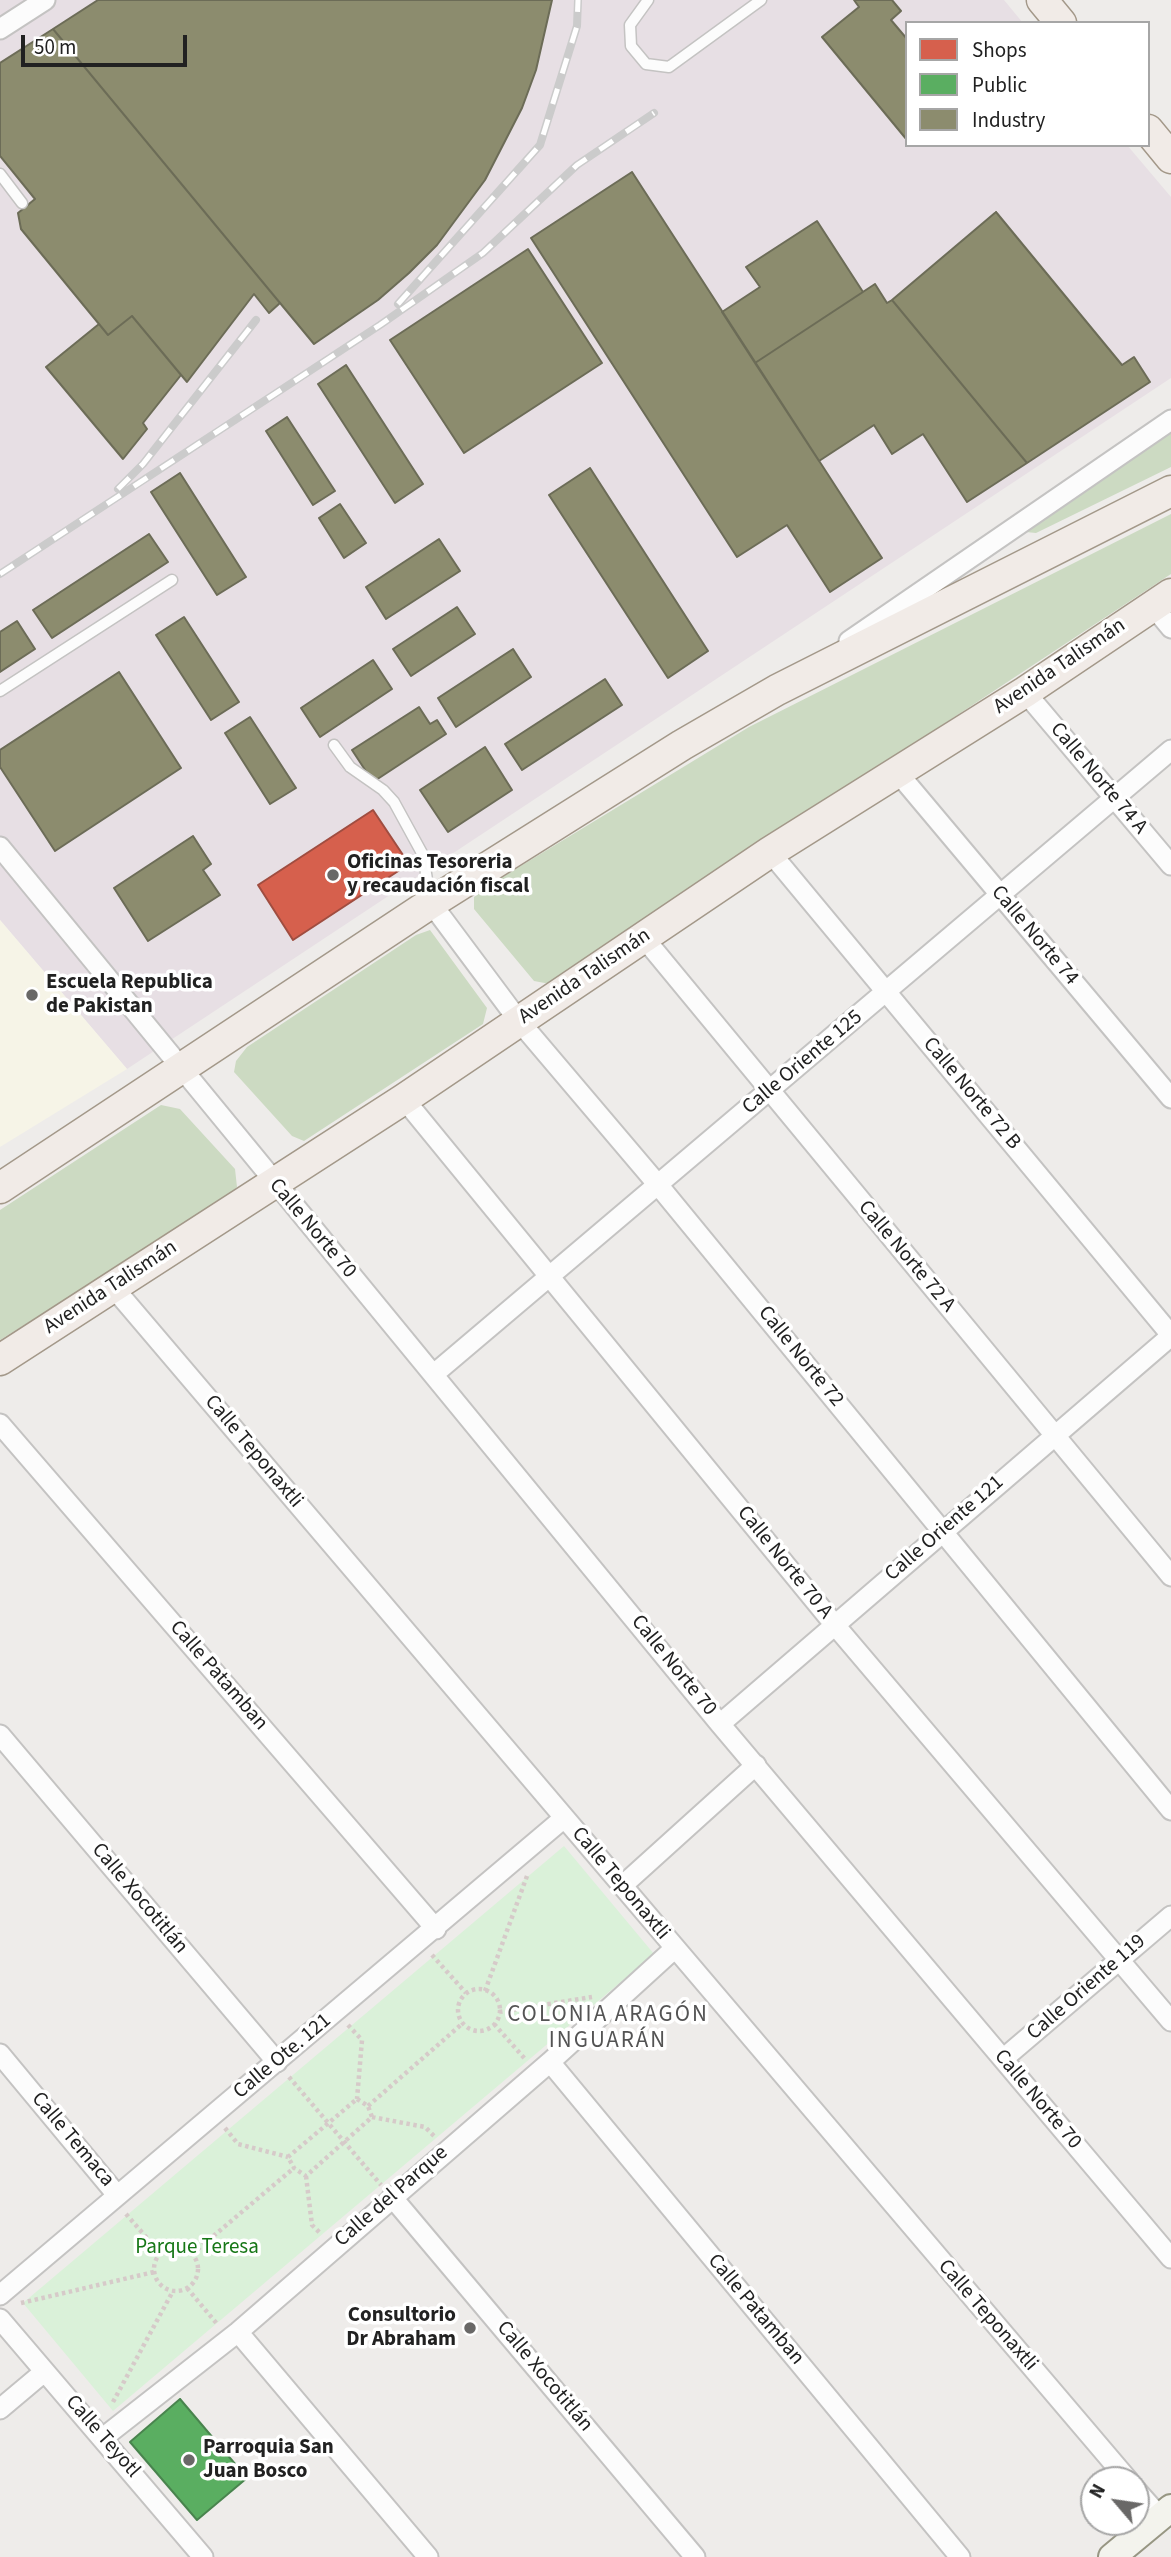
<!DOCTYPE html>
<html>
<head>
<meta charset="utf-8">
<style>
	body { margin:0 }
	#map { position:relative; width:1171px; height:2557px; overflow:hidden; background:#eeecea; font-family:"Source Sans 3",sans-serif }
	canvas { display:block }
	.legend { position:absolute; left:905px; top:21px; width:245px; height:126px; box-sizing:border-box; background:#fff; border:2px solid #a6a6a6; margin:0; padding:9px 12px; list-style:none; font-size:21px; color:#212121 }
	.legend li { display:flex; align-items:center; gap:14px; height:35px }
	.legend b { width:35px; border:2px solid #a6a6a6 }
	.north { position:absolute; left:1080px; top:2466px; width:70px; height:70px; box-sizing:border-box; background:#fff; border:2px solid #a6a6a6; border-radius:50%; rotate:299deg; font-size:19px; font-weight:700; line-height:28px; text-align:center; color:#212121 }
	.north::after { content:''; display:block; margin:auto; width:24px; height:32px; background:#696867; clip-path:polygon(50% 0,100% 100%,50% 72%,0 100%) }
	.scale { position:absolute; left:21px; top:35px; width:166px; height:32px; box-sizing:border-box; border:4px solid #212121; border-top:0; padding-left:9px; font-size:21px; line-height:24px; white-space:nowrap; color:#212121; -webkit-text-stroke:5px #fff; paint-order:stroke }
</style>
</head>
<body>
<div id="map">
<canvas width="1171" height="2557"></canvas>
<ul class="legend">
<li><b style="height:19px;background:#d6604d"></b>Shops</li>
<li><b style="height:19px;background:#5aae61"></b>Public</li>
<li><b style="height:19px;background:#8c8c6e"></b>Industry</li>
</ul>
<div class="north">N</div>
<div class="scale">50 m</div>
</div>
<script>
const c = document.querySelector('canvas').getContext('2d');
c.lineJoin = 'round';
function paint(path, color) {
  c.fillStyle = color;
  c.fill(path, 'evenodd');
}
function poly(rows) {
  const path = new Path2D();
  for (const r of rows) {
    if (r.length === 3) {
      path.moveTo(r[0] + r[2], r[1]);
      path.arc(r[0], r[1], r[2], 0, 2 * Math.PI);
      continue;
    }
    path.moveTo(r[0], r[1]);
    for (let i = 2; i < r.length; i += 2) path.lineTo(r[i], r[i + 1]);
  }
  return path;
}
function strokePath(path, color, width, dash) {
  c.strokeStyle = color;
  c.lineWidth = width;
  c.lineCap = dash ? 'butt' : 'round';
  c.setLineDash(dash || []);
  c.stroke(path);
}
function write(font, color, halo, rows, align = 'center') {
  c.font = font + ' "Source Sans 3",sans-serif';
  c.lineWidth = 7;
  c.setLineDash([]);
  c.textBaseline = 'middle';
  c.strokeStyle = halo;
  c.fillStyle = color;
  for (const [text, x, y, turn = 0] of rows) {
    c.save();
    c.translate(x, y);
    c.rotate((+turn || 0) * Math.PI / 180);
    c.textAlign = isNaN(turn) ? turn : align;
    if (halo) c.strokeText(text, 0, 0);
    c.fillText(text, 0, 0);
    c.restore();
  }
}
paint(poly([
	[0,0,1004,0,1023,23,907,23,907,145,1127,145,1171,197,1171,378,127,1069,0,920]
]), '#e7dfe4');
paint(poly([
	[0,920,127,1069,0,1147]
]), '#f6f4e7');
paint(poly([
	[1171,430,1171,467,1036,533,1016,531],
	[1171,514,1171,574,550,984,534,981,474,909,474,897,501,878,749,727],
	[430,930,487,1008,483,1024,304,1141,292,1136,234,1072,236,1061,247,1047,416,935],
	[161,1105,180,1109,235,1169,237,1187,219,1204,0,1340,0,1210]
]), '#ccdac2');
paint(poly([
	[564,1846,654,1954,113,2411,23,2303]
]), '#daf1d9');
const shops = poly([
	[373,810,409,864,293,940,258,885,373,810]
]);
paint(shops, '#d6604d');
strokePath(shops, '#a04d40', 2);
const public = poly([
	[180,2399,247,2478,197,2520,130,2442,180,2399]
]);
paint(public, '#5aae61');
strokePath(public, '#49844e', 2);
const industry = poly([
	[98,0,552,0,536,70,522,108,485,180,437,245,409,273,378,300,314,344,53,29,98,0],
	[854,0,892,0,901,11,891,20,907,39,907,140,822,37,859,7,854,0],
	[53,29,280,303,269,313,254,294,187,382,132,316,108,335,21,229,18,213,35,199,0,156,0,63,53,29],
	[632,172,882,558,830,592,787,525,737,557,531,238,632,172],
	[996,212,1122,365,1134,357,1150,382,1027,463,892,300,996,212],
	[817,221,863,292,755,363,722,312,760,287,746,267,817,221],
	[528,249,602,363,464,453,390,340,528,249],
	[875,284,887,303,892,300,1027,463,967,502,923,434,892,454,874,425,819,461,755,363,875,284],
	[132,316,181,375,143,423,147,429,123,459,46,367,99,324,108,335,132,316],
	[346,365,423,484,395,503,318,384,346,365],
	[287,417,335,491,313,505,266,431,287,417],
	[590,468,708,651,668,678,549,495,590,468],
	[180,473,246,577,217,595,151,492,180,473],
	[340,504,366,543,344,558,319,518,340,504],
	[149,534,168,562,52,638,33,610,149,534],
	[439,539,460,571,386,619,366,587,439,539],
	[457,607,475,634,411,676,393,649,457,607],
	[184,617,239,702,211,720,156,635,184,617],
	[17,621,35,649,0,672,0,632,17,621],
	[513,649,531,677,456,727,438,698,513,649],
	[373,660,392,689,320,737,301,708,373,660],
	[119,672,181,768,55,851,0,767,0,750,119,672],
	[605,679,622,705,522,770,505,744,605,679],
	[419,707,430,724,437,720,446,734,373,782,352,750,419,707],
	[250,717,296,788,270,804,225,733,250,717],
	[485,747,512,790,448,832,420,790,485,747],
	[193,836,211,864,203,870,220,895,148,941,114,888,193,836]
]);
paint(industry, '#8c8c6e');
strokePath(industry, '#6c6c57', 2);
const lane = poly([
	[648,0,630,25,631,46,646,64,669,67,761,0],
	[0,174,22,203],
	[0,691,172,580],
	[334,745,350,767,383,790,394,802,423,855,430,898]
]);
const street = poly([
	[0,29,45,0],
	[1152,605,1171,628],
	[849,641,1171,420],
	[1025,692,1171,865],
	[898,773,1171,1098],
	[0,847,720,1724,1171,2258],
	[770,852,1171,1335],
	[431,903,519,1021,659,1186,1171,1810],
	[644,938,1171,1576],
	[404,1099,834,1624,1171,2021],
	[113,1287,1128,2480],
	[434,1374,1171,750],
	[0,1424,436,1929],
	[720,1724,1171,1336],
	[0,1735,277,2062],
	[622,1886,756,1765],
	[0,2054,117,2195],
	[1003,2059,1171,1916],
	[550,2062,960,2557],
	[392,2197,695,2557],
	[0,2295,564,1818],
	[0,2319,203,2557],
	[238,2332,428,2557],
	[0,2409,44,2372],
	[104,2437,238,2332,550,2062,674,1949],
	[1136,2490,1160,2517]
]);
const secondary = poly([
	[1112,2557,1171,2508]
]);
const primary = poly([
	[1042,0,1061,23],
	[1148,130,1171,158],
	[0,1188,431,903,682,745,777,690,1171,491],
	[0,1360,404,1099,770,852,1025,692,1171,594]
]);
strokePath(lane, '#c4c3c2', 13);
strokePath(street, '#c4c3c2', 23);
strokePath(secondary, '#979683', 30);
strokePath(primary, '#a39889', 33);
strokePath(poly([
	[432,1955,466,1993],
	[479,2010,21],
	[485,1991,527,1876],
	[499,2012,592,1997],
	[494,2024,526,2060],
	[348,2025,362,2040,357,2099],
	[289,2077,381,2185],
	[357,2099,368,2106,372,2117,306,2176,294,2168,288,2157,357,2099],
	[368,2106,463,2023],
	[372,2117,425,2127,436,2138],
	[225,2128,238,2144,288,2157],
	[306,2176,312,2225,321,2234],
	[126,2214,160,2253],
	[176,2269,22],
	[192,2254,294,2168],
	[187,2288,218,2325],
	[21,2303,154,2272],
	[113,2402,173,2291]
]), '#d6cac9', 4.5, [3.5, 3.5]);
strokePath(lane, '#fcfcfc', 10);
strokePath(street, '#fcfcfc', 19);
strokePath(secondary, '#f3f3ed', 26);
strokePath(primary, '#f1ebe7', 30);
const rail = poly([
	[398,304,540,145,577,26,578,0],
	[118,489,143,464,256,320],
	[0,574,380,325,483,253,577,165,654,113]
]);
strokePath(rail, '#cbcbcb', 8);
strokePath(rail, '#fff', 5, [16]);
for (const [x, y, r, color] of [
	[333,875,7,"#696867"],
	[32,995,7,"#696867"],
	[470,2328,7,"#696867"],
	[189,2460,7,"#696867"]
]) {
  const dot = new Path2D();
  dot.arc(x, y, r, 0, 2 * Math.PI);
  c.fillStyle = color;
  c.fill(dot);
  strokePath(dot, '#fff', 2.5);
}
write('21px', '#212121', '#fff', [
	["Avenida Talismán",1060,667,-34],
	["Calle Norte 74 A",1098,779,50],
	["Calle Norte 74",1034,936,50],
	["Avenida Talismán",585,977,-34],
	["Calle Oriente 125",803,1063,-40],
	["Calle Norte 72 B",971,1094,50],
	["Calle Norte 70",312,1229,50],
	["Calle Norte 72 A",906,1257,50],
	["Avenida Talismán",111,1288,-33],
	["Calle Norte 72",800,1357,51],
	["Calle Teponaxtli",253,1452,50],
	["Calle Oriente 121",945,1529,-41],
	["Calle Norte 70 A",784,1563,51],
	["Calle Norte 70",673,1666,51],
	["Calle Patamban",218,1676,49],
	["Calle Teponaxtli",620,1884,50],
	["Calle Xocotitlán",139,1899,50],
	["Calle Oriente 119",1087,1988,-41],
	["Calle Ote. 121",283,2057,-40],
	["Calle Norte 70",1037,2100,50],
	["Calle Temaca",72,2140,50],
	["Calle del Parque",392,2197,-41],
	["Calle Patamban",755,2310,50],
	["Calle Teponaxtli",987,2316,49],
	["Calle Xocotitlán",544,2377,50],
	["Calle Teyotl",102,2437,49]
]);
write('bold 21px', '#212121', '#fff', [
	["Oficinas Tesoreria",347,863],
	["y recaudación fiscal",347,887],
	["Escuela Republica",46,983],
	["de Pakistan",46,1007],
	["Consultorio",456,2316,"right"],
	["Dr Abraham",456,2340,"right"],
	["Parroquia San",203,2448],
	["Juan Bosco",203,2472]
], 'left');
write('21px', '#177717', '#fff', [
	["Parque Teresa",197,2248]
]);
c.letterSpacing = '2px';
write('23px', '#545454', '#fff', [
	["COLONIA ARAGÓN",608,2016],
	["INGUARÁN",608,2042]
]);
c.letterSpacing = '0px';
</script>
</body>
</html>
